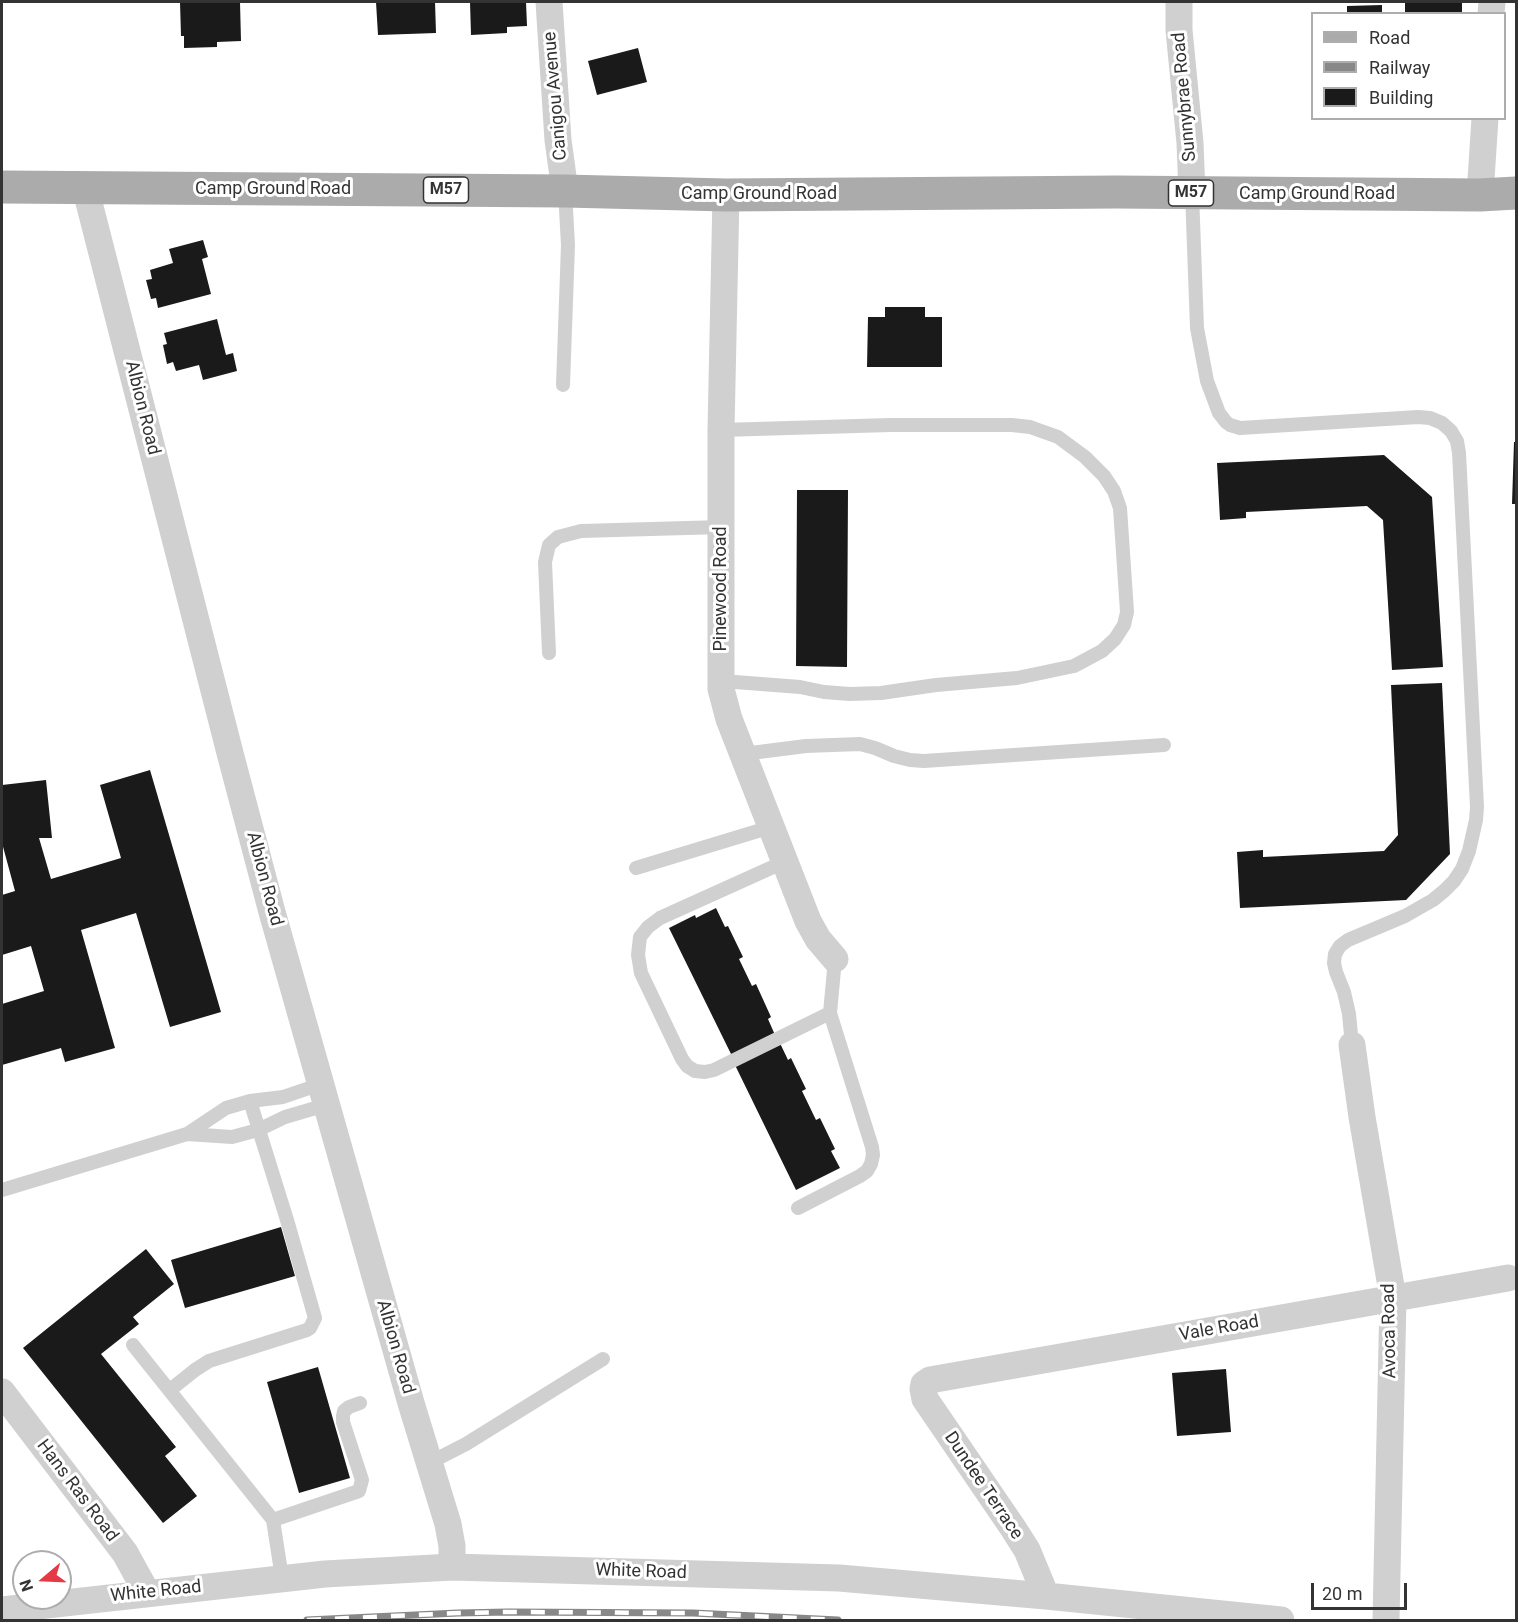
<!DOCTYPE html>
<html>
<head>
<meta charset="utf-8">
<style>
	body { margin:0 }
	#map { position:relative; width:1518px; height:1622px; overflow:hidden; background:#fff; font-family:Roboto,sans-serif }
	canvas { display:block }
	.frame { position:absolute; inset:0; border:3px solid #333; pointer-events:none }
	.legend { position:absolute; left:1311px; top:12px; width:195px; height:108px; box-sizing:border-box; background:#fff; border:2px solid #adadad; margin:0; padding:8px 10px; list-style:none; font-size:18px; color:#333 }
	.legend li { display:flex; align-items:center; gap:12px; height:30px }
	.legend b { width:30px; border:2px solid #adadad }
	.north { position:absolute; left:12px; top:1550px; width:60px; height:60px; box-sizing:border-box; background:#fff; border:2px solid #adadad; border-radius:50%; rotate:251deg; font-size:16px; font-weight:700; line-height:24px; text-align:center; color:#333 }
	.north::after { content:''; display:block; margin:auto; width:21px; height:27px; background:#e63946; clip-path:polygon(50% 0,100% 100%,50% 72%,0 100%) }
	.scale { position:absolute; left:1311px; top:1583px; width:96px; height:27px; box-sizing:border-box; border:3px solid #333; border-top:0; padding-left:8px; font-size:18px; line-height:21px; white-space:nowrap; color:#333; -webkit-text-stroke:4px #fff; paint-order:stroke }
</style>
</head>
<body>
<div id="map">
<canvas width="1518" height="1622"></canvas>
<div class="frame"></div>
<ul class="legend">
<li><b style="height:8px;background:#ababab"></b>Road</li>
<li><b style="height:8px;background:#888"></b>Railway</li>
<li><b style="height:16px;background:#1a1a1a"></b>Building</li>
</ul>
<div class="north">N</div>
<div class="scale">20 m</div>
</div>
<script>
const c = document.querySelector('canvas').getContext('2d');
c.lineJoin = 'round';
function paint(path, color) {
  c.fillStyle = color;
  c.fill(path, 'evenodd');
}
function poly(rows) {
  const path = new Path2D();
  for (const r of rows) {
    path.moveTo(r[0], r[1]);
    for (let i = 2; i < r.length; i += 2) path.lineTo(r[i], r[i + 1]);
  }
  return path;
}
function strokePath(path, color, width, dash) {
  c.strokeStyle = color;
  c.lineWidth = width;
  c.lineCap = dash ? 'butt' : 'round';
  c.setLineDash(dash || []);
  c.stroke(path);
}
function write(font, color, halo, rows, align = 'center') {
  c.font = font + ' Roboto,sans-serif';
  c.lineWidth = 6;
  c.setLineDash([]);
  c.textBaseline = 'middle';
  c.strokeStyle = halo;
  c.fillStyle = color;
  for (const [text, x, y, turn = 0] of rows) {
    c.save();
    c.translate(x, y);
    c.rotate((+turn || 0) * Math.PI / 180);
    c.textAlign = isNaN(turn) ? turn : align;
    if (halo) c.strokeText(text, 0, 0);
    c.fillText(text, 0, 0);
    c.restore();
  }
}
paint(poly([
	[180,2,240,2,241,41,217,42,217,47,184,48,184,36,181,36],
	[376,2,435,2,436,33,378,35],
	[470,2,526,2,527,26,507,27,507,33,471,35],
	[1405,2,1462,2,1462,14,1405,14],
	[1382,5,1382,14,1347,14,1347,6],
	[638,48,647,82,597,95,588,61],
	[203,240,208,257,202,259,211,294,158,308,156,298,151,299,146,280,152,279,150,270,173,263,169,249],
	[885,307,925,307,925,317,942,317,942,367,867,367,868,317,885,317],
	[217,319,226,355,233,353,237,371,203,380,199,365,176,371,173,362,167,364,163,345,167,344,164,333],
	[1514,442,1516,442,1516,504,1512,504],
	[1384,455,1432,497,1443,667,1392,670,1383,520,1367,506,1246,512,1246,518,1220,520,1217,463],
	[797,490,848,490,847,667,796,666],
	[1442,683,1450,854,1406,900,1240,908,1237,852,1263,850,1263,857,1384,851,1398,835,1391,685],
	[150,770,221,1012,170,1027,136,913,81,930,115,1048,65,1062,61,1048,2,1065,2,1004,44,991,31,946,2,955,2,895,15,891,2,843,2,785,46,780,52,838,39,838,51,879,121,858,100,785],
	[716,908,725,927,728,926,743,957,739,959,752,986,756,984,771,1017,768,1019,775,1035,732,1056,669,928,695,915,696,918],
	[779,1041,788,1060,791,1058,806,1089,802,1091,816,1120,820,1118,835,1149,831,1151,840,1168,796,1190,734,1063],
	[281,1227,295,1276,185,1308,171,1260],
	[146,1249,174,1284,133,1317,139,1324,101,1354,176,1447,165,1456,197,1496,163,1523,23,1348],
	[318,1367,350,1478,299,1493,267,1382],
	[1226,1369,1231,1432,1177,1436,1172,1373]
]), '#1a1a1a');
strokePath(poly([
	[1192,193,1197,328,1207,381,1219,413,1226,422,1230,425,1240,428,1418,417,1430,418,1442,423,1451,431,1457,441,1459,453,1477,807,1476,820,1469,851,1462,869,1454,881,1444,891,1433,900,1405,916,1348,940,1340,946,1335,954,1334,963,1336,972,1344,992,1349,1014,1352,1045],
	[563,385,568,245,565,191],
	[721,430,891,425,1012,425,1030,427,1058,437,1085,457,1104,476,1114,491,1120,508,1127,612,1124,625,1115,639,1102,651,1074,666,1017,678,936,685,881,693,850,694,824,692,800,687,722,681],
	[549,653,545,562,549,545,558,537,581,531,722,527],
	[743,754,806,746,860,744,875,748,894,756,910,760,924,761,1164,745],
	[784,862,660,918,648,927,640,937,638,955,641,973,682,1059,687,1066,695,1071,705,1072,714,1070,830,1013,872,1147,873,1155,871,1164,867,1171,860,1176,798,1208],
	[636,868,771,827],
	[830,1013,835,959],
	[187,1134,232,1137,258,1130,285,1117,326,1105],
	[2,1190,187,1134,226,1108,250,1101,283,1097,321,1084],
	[133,1345,273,1520,282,1578],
	[170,1390,195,1370,209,1361,307,1330,310,1328,315,1318,287,1220,250,1101],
	[429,1463,466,1444,603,1359],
	[273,1520,359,1491,362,1480,343,1422,343,1416,344,1411,349,1407,360,1403]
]), '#d0d0d0', 14);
strokePath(poly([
	[549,2,558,140,565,191],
	[1179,2,1179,30,1190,143,1192,193],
	[1491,14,1492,2],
	[85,187,230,753,272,912,411,1403,448,1524,452,1546,452,1567],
	[726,195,721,430,721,689,729,719,808,921,818,939,835,959],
	[1480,195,1485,118],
	[1352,1045,1362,1117,1393,1298,1386,1620],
	[2,1392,125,1553,147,1593],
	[1046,1596,1027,1550,1013,1528,925,1399,923,1389,924,1384,930,1380,1508,1278],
	[2,1610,325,1574,452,1567,839,1578,1046,1596,1281,1620]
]), '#d0d0d0', 27);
strokePath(poly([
	[2,187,565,191,726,195,1116,192,1480,195,1516,193]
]), '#ababab', 33);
const rail = poly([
	[307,1620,458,1613,508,1612,693,1613,838,1620]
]);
strokePath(rail, '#888', 7);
strokePath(rail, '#fff', 4.5, [14]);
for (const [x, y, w] of [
	[446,190,45],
	[1191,193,45]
]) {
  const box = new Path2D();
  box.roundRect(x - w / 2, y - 13, w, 26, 4.5);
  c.fillStyle = '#fff';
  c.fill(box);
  strokePath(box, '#333', 1.5);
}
write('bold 16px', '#333', null, [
	["M57",446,190],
	["M57",1191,193]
]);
write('18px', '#333', '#fff', [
	["Canigou Avenue",556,96,-95],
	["Sunnybrae Road",1185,97,-95],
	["Camp Ground Road",273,189],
	["Camp Ground Road",759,194],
	["Camp Ground Road",1317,194],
	["Albion Road",142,408,76],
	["Pinewood Road",721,589,-90],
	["Albion Road",264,879,75],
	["Vale Road",1219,1329,-10],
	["Avoca Road",1390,1331,-91],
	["Albion Road",395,1347,74],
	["Dundee Terrace",983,1486,56],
	["Hans Ras Road",77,1491,53],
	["White Road",641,1572,2],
	["White Road",156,1592,-6]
]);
</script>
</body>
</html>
